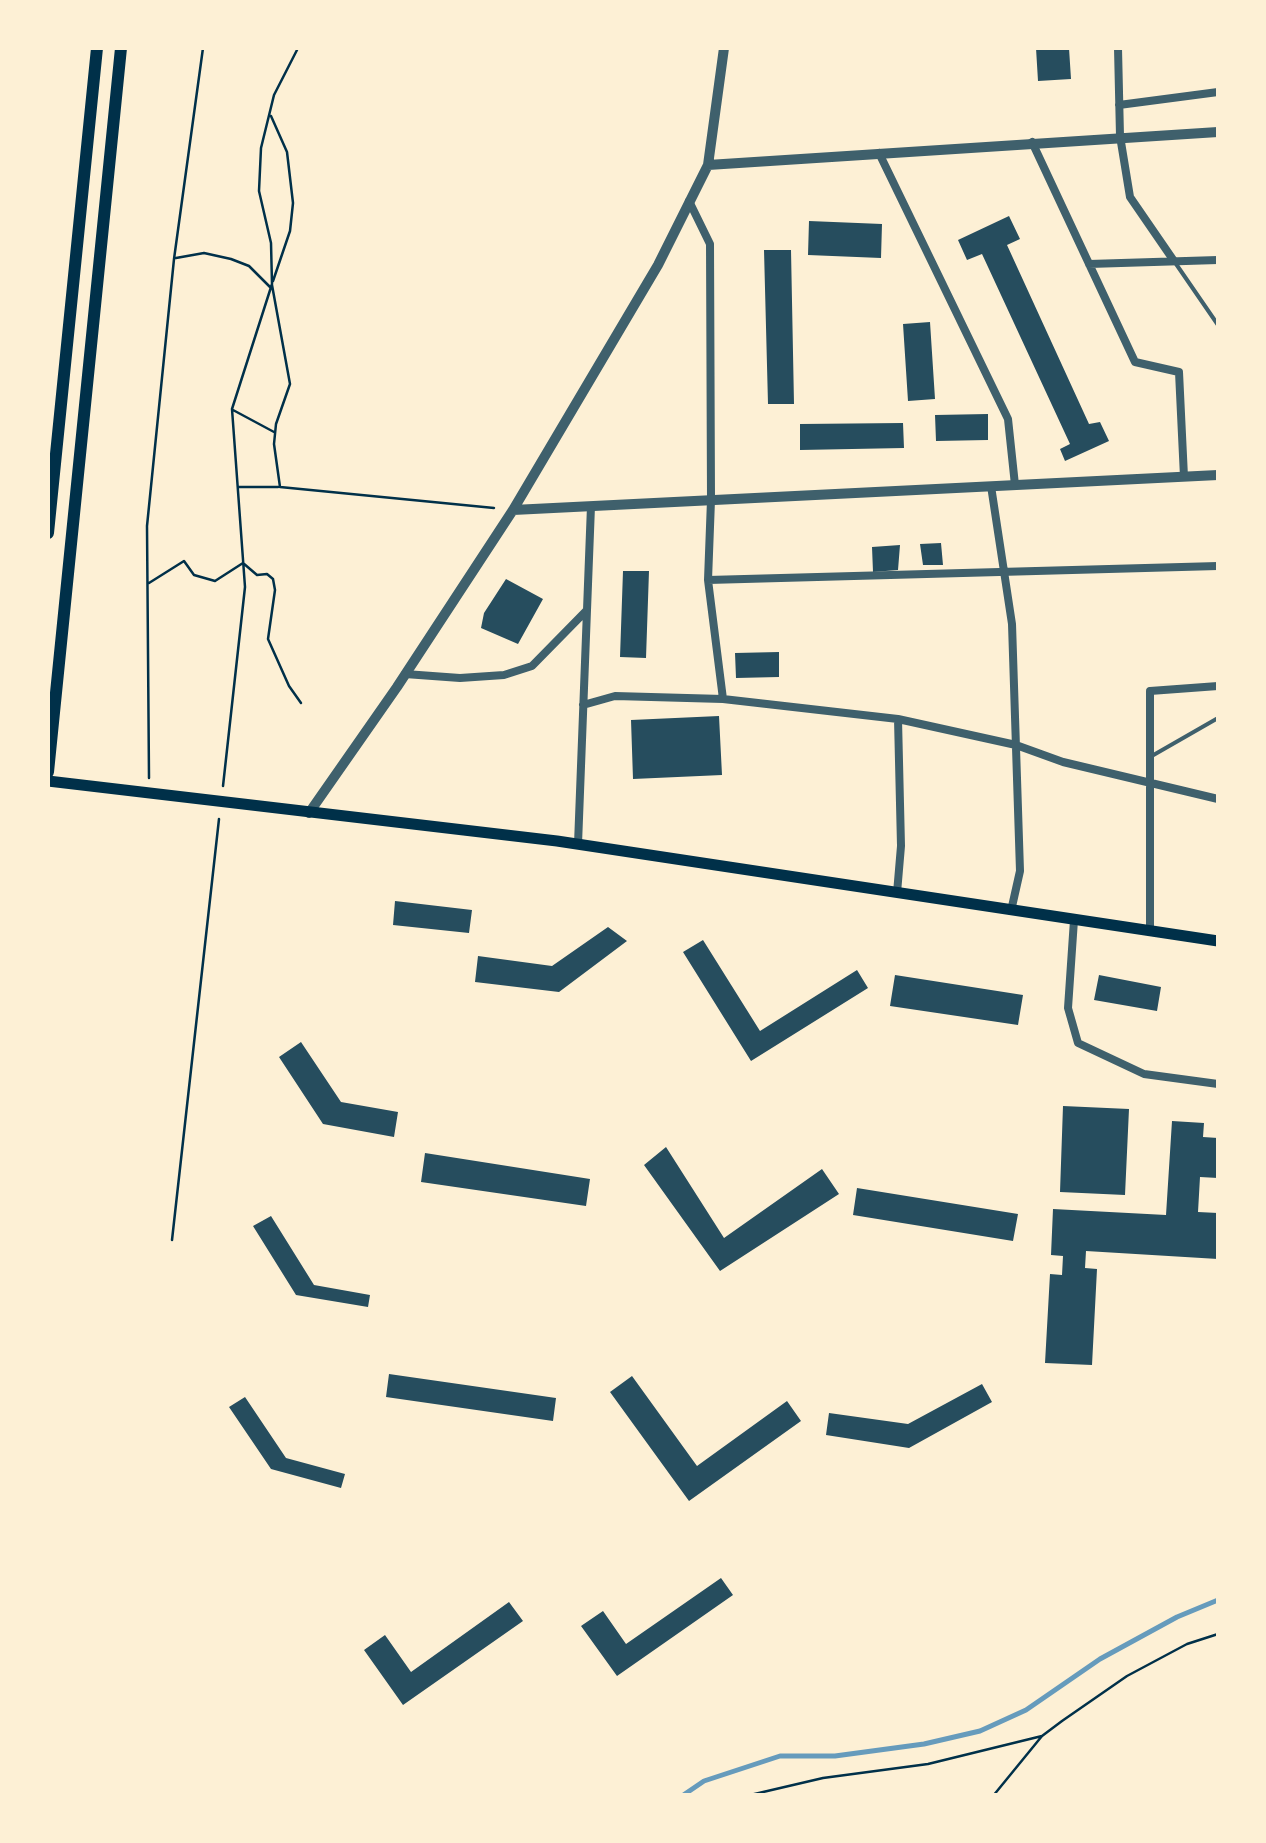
<!DOCTYPE html>
<html>
<head>
<meta charset="utf-8">
<style>
	body { margin:0 }
	#map { position:relative; width:1266px; height:1843px; overflow:hidden; background:#fdf0d5; font-family:Lato,sans-serif }
	canvas { display:block }
	.frame { position:absolute; inset:0; border:50px solid #fdf0d5; pointer-events:none }
</style>
</head>
<body>
<div id="map">
<canvas width="1266" height="1843"></canvas>
<div class="frame"></div>
</div>
<script>
const c = document.querySelector('canvas').getContext('2d');
c.lineJoin = 'round';
function poly(rows) {
  const path = new Path2D();
  for (const r of rows) {
    path.moveTo(r[0], r[1]);
    for (let i = 2; i < r.length; i += 2) path.lineTo(r[i], r[i + 1]);
  }
  return path;
}
function strokePath(path, color, width, dash) {
  c.strokeStyle = color;
  c.lineWidth = width;
  c.lineCap = dash ? 'butt' : 'round';
  c.setLineDash(dash || []);
  c.stroke(path);
}
function paint(path, color) {
  c.fillStyle = color;
  c.fill(path, 'evenodd');
}
strokePath(poly([
	[682,1796,704,1781,780,1756,835,1756,924,1744,980,1731,1026,1710,1100,1659,1177,1617,1218,1600]
]), '#669bbc', 5);
paint(poly([
	[1036,48,1069,48,1071,79,1038,81],
	[1009,216,1020,239,1007,245,1089,424,1100,422,1109,441,1065,461,1060,449,1070,444,982,254,967,260,958,240],
	[809,221,882,224,881,258,808,255],
	[764,250,791,250,794,404,768,404],
	[930,322,935,399,908,401,903,324],
	[988,414,988,440,936,441,935,415],
	[903,423,904,448,800,450,800,424],
	[941,543,943,565,923,565,920,544],
	[900,545,898,570,873,572,872,547],
	[623,571,649,571,646,658,620,657],
	[506,579,543,599,518,644,481,628,484,613],
	[779,652,779,677,736,678,735,653],
	[719,716,722,775,633,779,631,720],
	[395,901,472,910,469,933,393,925],
	[608,927,627,941,559,992,475,982,478,956,552,966],
	[703,940,760,1031,857,970,868,988,751,1061,683,952],
	[895,975,1023,995,1018,1025,890,1006],
	[1099,975,1161,987,1157,1011,1094,1000],
	[301,1042,341,1102,398,1112,394,1137,323,1124,279,1057],
	[1063,1106,1129,1109,1125,1195,1060,1192],
	[1172,1121,1204,1123,1203,1137,1218,1138,1218,1178,1200,1177,1198,1212,1218,1213,1218,1259,1086,1251,1085,1268,1097,1269,1092,1365,1045,1363,1050,1274,1062,1275,1063,1256,1051,1255,1053,1209,1166,1215],
	[666,1147,724,1238,822,1169,839,1194,720,1271,644,1165],
	[425,1153,590,1179,586,1206,421,1182],
	[857,1188,1018,1214,1013,1241,853,1215],
	[271,1216,314,1285,370,1295,368,1307,296,1295,253,1226],
	[389,1374,556,1398,553,1421,386,1397],
	[632,1376,697,1466,787,1401,801,1421,689,1501,610,1392],
	[982,1384,992,1402,909,1448,826,1435,829,1413,908,1424],
	[245,1397,286,1458,345,1474,341,1488,271,1469,229,1407],
	[721,1578,733,1595,617,1676,581,1626,603,1611,626,1644],
	[509,1602,523,1621,403,1705,364,1650,385,1635,411,1672]
]), '#264d5e');
strokePath(poly([
	[271,116,287,152,293,203,290,231,273,281],
	[176,258,204,253,231,259,249,266,271,288],
	[272,285,290,384,276,424,274,444,280,487,494,508],
	[233,410,274,432],
	[238,487,278,487],
	[149,583,184,561,194,575,215,581,243,563,257,575,267,574,273,579,275,590,268,639,289,686,301,703],
	[149,778,147,526,174,259,203,48],
	[223,786,245,587,232,409,272,284,271,243,259,191,261,148,274,95,298,48],
	[172,1240,219,819],
	[746,1796,823,1778,928,1764,1042,1736],
	[993,1796,1042,1736,1062,1721,1127,1676,1187,1644,1218,1634]
]), '#003049', 2.5);
strokePath(poly([
	[1174,261,1218,325],
	[1150,757,1218,718]
]), '#3f606c', 4);
strokePath(poly([
	[1118,48,1120,136,1130,197,1174,261],
	[1119,105,1218,92],
	[1032,142,1135,362,1179,372,1184,477],
	[879,153,1008,419,1015,485],
	[689,201,710,244,711,500,708,580,723,699],
	[1089,264,1218,260],
	[991,486,1012,624,1020,871,1011,911],
	[708,580,1218,566],
	[405,674,460,678,504,675,532,666,586,611],
	[583,705,615,696,723,699,898,719,1016,745,1063,762,1218,799],
	[578,844,591,506],
	[897,893,901,846,898,719],
	[1074,920,1068,1008,1078,1043,1144,1074,1218,1084],
	[1150,932,1150,691,1218,686]
]), '#3f606c', 8);
strokePath(poly([
	[708,165,1218,132],
	[513,510,1218,475],
	[309,813,397,687,513,510,658,265,708,165,724,48]
]), '#3f606c', 10);
strokePath(poly([
	[48,781,557,841,1218,941]
]), '#003049', 11);
strokePath(poly([
	[48,533,97,48],
	[48,772,121,48]
]), '#003049', 12);
</script>
</body>
</html>
